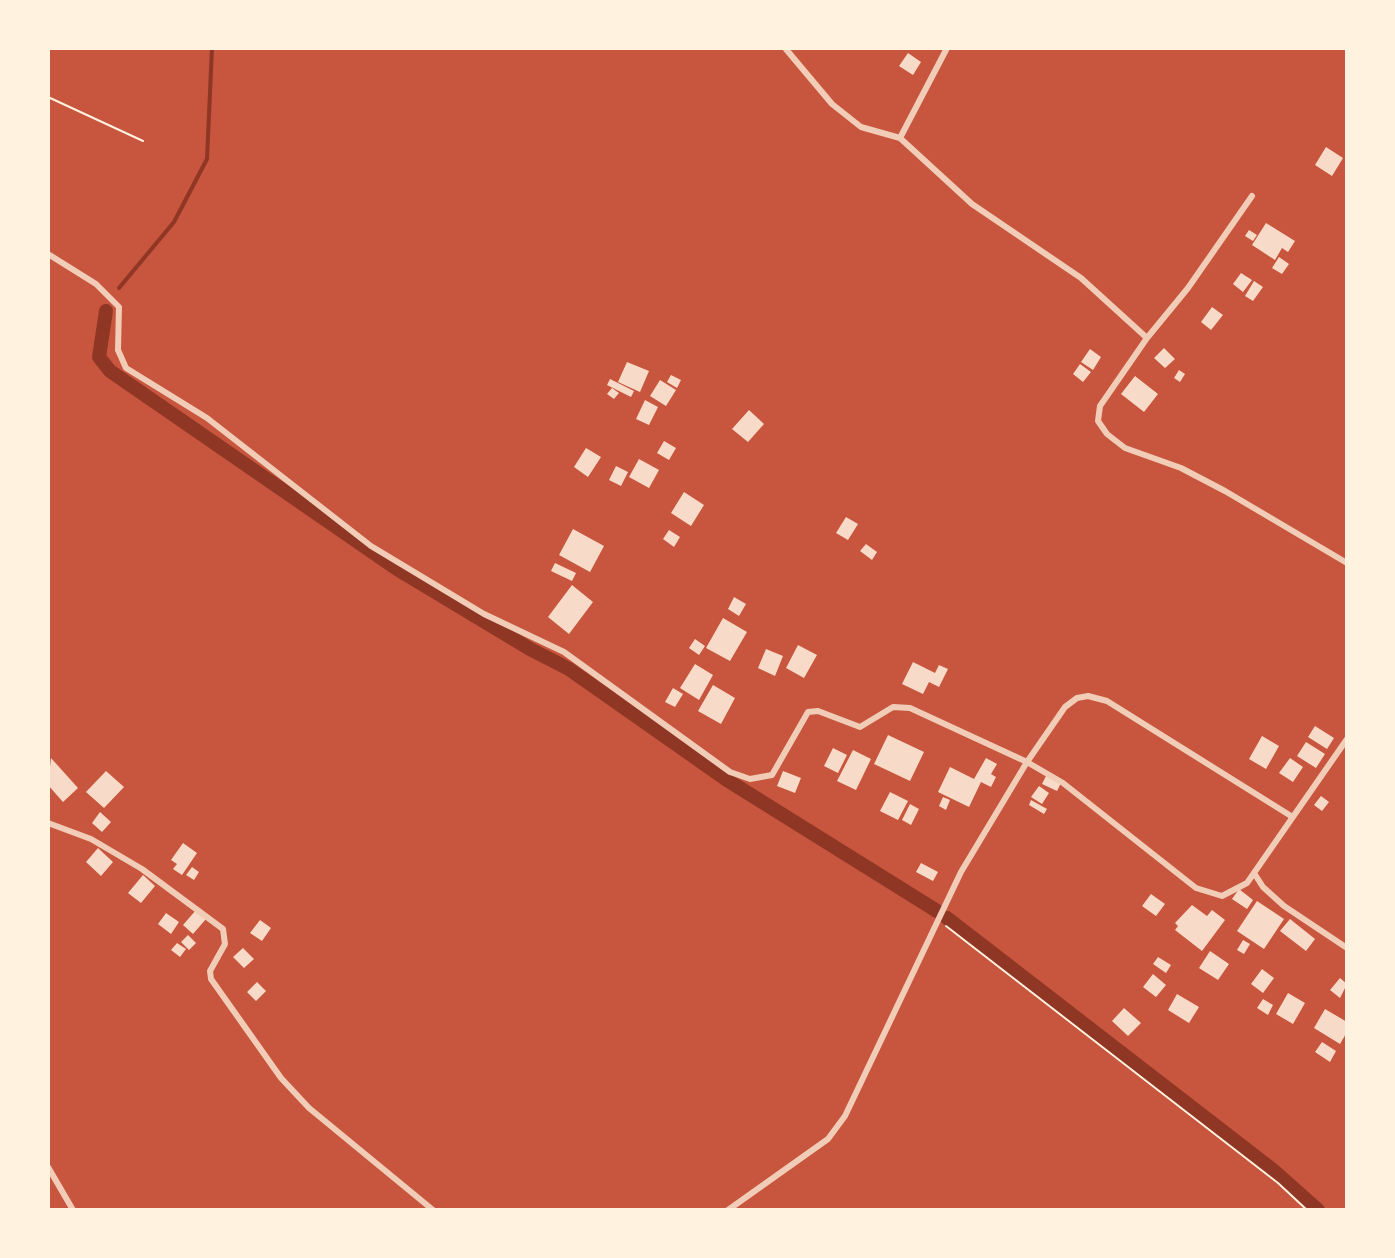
<!DOCTYPE html>
<html>
<head>
<meta charset="utf-8">
<style>
	body { margin:0 }
	#map { position:relative; width:1395px; height:1258px; overflow:hidden; background:#c8553d; font-family:"Work Sans",sans-serif }
	canvas { display:block }
	.frame { position:absolute; inset:0; border:50px solid #fff3e0; pointer-events:none }
</style>
</head>
<body>
<div id="map">
<canvas width="1395" height="1258"></canvas>
<div class="frame"></div>
</div>
<script>
const c = document.querySelector('canvas').getContext('2d');
c.lineJoin = 'round';
function poly(rows) {
  const path = new Path2D();
  for (const r of rows) {
    path.moveTo(r[0], r[1]);
    for (let i = 2; i < r.length; i += 2) path.lineTo(r[i], r[i + 1]);
  }
  return path;
}
function strokePath(path, color, width, dash) {
  c.strokeStyle = color;
  c.lineWidth = width;
  c.lineCap = dash ? 'butt' : 'round';
  c.setLineDash(dash || []);
  c.stroke(path);
}
function paint(path, color) {
  c.fillStyle = color;
  c.fill(path, 'evenodd');
}
strokePath(poly([
	[119,288,174,222,207,159,212,48]
]), '#8f3625', 4);
strokePath(poly([
	[106,311,99,357,110,371,397,569,530,649,569,669,727,780,937,911],
	[947,918,1273,1170,1318,1210]
]), '#8f3625', 14);
paint(poly([
	[908,53,921,62,913,75,899,66],
	[1326,147,1343,158,1332,176,1315,165],
	[1266,223,1295,241,1288,252,1282,248,1275,260,1252,245],
	[1249,230,1257,235,1253,241,1245,236],
	[1279,257,1289,264,1282,274,1272,268],
	[1241,273,1252,280,1243,292,1233,284],
	[1254,281,1263,287,1253,301,1245,296],
	[1212,307,1223,315,1211,330,1201,322],
	[1164,348,1175,359,1165,368,1154,358],
	[1090,349,1101,357,1093,370,1081,362],
	[627,362,649,371,640,392,618,382],
	[1080,364,1091,372,1083,382,1073,374],
	[1179,370,1185,374,1180,382,1174,378],
	[671,375,681,380,677,388,667,382],
	[1135,376,1158,394,1144,412,1121,394],
	[610,379,634,391,631,397,607,385],
	[660,380,676,390,666,406,650,396],
	[612,388,619,393,614,399,607,394],
	[645,400,658,407,649,425,636,419],
	[749,410,764,424,748,442,732,429],
	[664,441,676,448,669,460,657,453],
	[586,448,601,457,588,477,574,467],
	[639,459,659,470,649,488,629,477],
	[616,466,628,472,621,486,609,480],
	[684,492,704,505,691,526,671,513],
	[846,517,858,524,848,540,836,533],
	[573,529,604,546,590,572,559,555],
	[669,530,680,537,674,547,663,539],
	[866,544,877,552,872,560,860,551],
	[555,563,576,573,572,581,551,571],
	[572,585,593,602,569,634,548,617],
	[734,597,746,604,739,616,728,609],
	[723,618,747,632,730,661,706,648],
	[695,639,705,646,699,655,689,648],
	[798,645,817,655,804,678,786,668],
	[766,649,783,656,775,676,758,668],
	[913,662,935,673,939,665,948,669,939,687,929,682,923,694,902,684],
	[695,664,713,675,699,700,680,688],
	[713,685,735,698,721,724,698,711],
	[673,688,683,694,675,707,665,702],
	[1315,726,1334,738,1327,749,1308,737],
	[888,735,924,752,910,781,874,764],
	[1262,736,1279,746,1266,769,1249,759],
	[1306,742,1325,754,1316,768,1297,756],
	[833,748,847,755,838,773,824,766],
	[853,750,871,759,856,790,837,781],
	[51,758,78,788,63,802,48,785],
	[986,758,997,764,991,774,996,777,991,787,981,782,969,807,938,792,950,767,974,779],
	[1290,758,1303,767,1293,782,1279,773],
	[106,771,124,787,104,808,86,792],
	[783,771,801,778,795,793,777,786],
	[1046,776,1061,783,1057,791,1042,784],
	[1039,786,1049,793,1042,804,1031,797],
	[890,792,908,801,898,820,880,811],
	[1321,796,1329,802,1322,811,1314,805],
	[943,797,950,800,946,810,939,806],
	[1031,800,1047,809,1044,814,1029,805],
	[910,804,919,809,911,825,902,820],
	[100,812,111,822,102,832,92,823],
	[183,843,197,853,182,875,173,869,177,864,171,860],
	[98,848,113,862,101,876,86,862],
	[921,863,938,872,933,881,916,872],
	[192,867,199,872,194,880,186,875],
	[143,875,155,886,141,903,128,893],
	[1239,889,1253,900,1247,909,1232,899],
	[1151,894,1165,904,1156,916,1142,906],
	[1257,901,1284,919,1264,949,1237,931],
	[1192,905,1207,916,1212,910,1225,920,1202,951,1175,930,1178,926,1175,923],
	[196,910,206,919,193,934,183,925],
	[166,913,179,922,171,934,158,924],
	[1290,919,1315,939,1306,951,1280,931],
	[260,920,271,928,262,941,250,933],
	[188,935,196,943,189,950,181,942],
	[1243,940,1250,944,1244,954,1237,950],
	[177,943,186,949,180,957,171,950],
	[243,948,254,959,244,968,233,957],
	[1210,951,1229,964,1218,980,1199,968],
	[1158,957,1171,965,1166,973,1153,964],
	[1262,969,1274,978,1263,993,1251,984],
	[1153,974,1166,985,1156,997,1143,987],
	[1340,978,1347,984,1340,998,1330,990],
	[257,982,266,991,256,1001,247,992],
	[1288,993,1305,1003,1293,1024,1276,1014],
	[1177,994,1199,1007,1189,1023,1168,1010],
	[1263,999,1273,1005,1268,1015,1257,1008],
	[1124,1008,1141,1023,1128,1036,1112,1021],
	[1325,1009,1347,1022,1347,1032,1340,1044,1314,1028],
	[1322,1042,1336,1051,1330,1062,1315,1052]
]), '#f7dbc8');
strokePath(poly([
	[48,97,143,141],
	[946,926,1278,1183,1307,1210]
]), '#fff3e0', 2);
strokePath(poly([
	[785,48,832,104,861,127,900,138,972,204,1081,278,1147,338,1100,406,1098,421,1107,434,1125,448,1181,468,1225,491,1347,563],
	[900,138,947,48],
	[48,254,96,284,119,307,118,350,126,368,207,418,371,546,484,614,564,652,730,772,750,779,772,775,808,712,818,711,860,727,893,707,910,708,1027,762,1065,707,1077,698,1088,696,1107,701,1291,816],
	[1147,338,1188,288,1252,196],
	[48,823,91,839,142,869,223,929,225,944,210,971,211,979,281,1078,309,1108,433,1210],
	[1254,873,1263,887,1284,906,1347,948],
	[48,1167,73,1210],
	[728,1210,828,1139,845,1116,961,872,1027,762,1063,783,1196,888,1222,896,1247,883,1347,739]
]), '#f1ccb7', 6);
</script>
</body>
</html>
